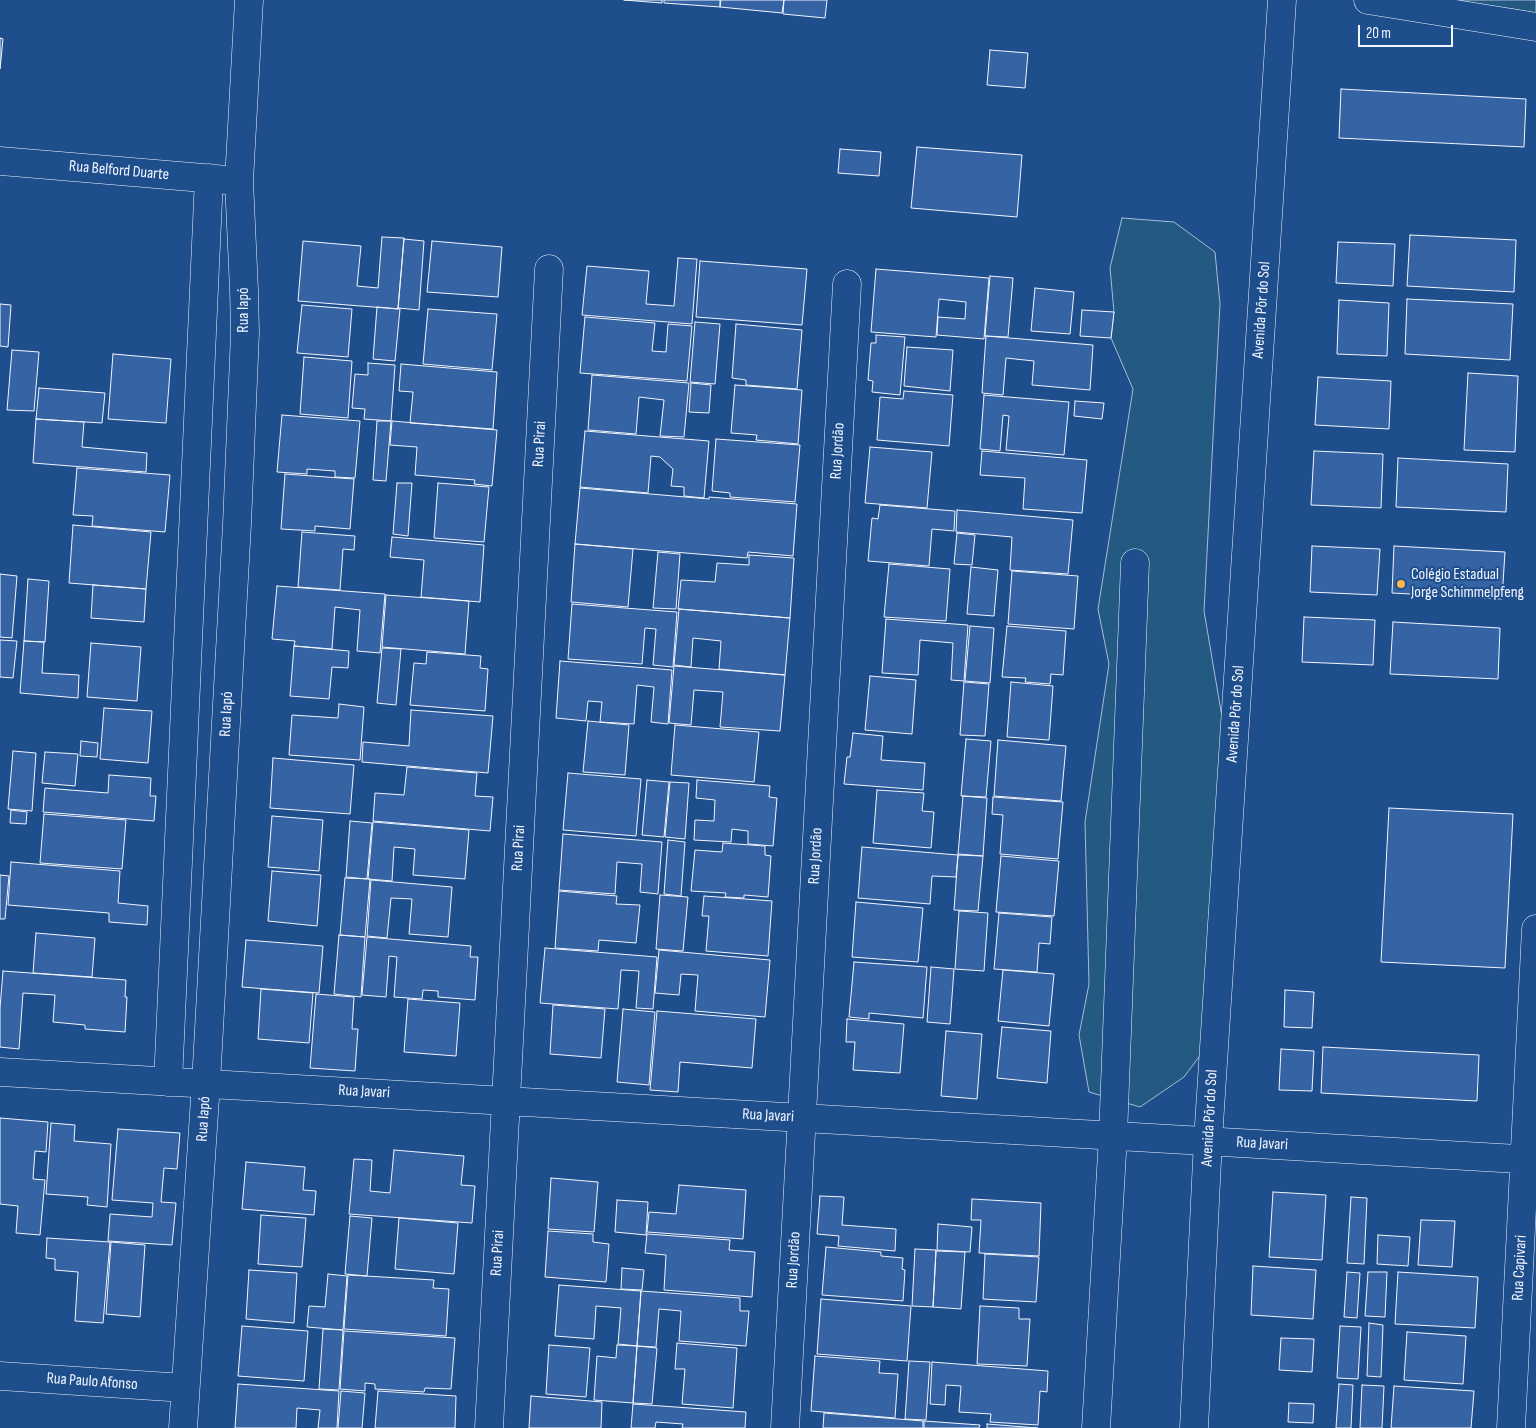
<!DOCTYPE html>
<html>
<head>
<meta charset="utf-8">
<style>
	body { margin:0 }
	#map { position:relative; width:1536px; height:1428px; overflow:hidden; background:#1f4e8c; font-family:"Sofia Sans Condensed",sans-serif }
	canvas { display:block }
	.scale { position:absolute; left:1358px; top:25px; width:95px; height:22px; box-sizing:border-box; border:2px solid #f2f6ff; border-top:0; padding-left:6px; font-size:15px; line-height:18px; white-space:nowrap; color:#f2f6ff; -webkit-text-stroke:4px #1f4e8c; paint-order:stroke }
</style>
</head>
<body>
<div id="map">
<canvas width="1536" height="1428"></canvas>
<div class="scale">20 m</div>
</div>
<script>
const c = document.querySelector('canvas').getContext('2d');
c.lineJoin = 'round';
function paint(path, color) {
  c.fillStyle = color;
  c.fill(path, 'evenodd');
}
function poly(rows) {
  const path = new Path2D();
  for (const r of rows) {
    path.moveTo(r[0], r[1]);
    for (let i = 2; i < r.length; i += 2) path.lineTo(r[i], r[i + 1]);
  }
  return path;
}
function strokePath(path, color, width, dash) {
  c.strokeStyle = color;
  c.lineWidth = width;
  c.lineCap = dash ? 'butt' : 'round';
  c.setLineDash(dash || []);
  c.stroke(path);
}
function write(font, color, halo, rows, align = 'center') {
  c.font = font + ' "Sofia Sans Condensed",sans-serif';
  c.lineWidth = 4;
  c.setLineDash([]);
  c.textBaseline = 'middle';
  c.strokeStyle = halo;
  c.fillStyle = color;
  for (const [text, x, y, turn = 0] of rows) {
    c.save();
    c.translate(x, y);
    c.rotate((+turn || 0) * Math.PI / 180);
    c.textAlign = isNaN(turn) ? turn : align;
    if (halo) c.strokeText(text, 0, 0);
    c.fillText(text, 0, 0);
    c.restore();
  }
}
const green = poly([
	[1454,0,1536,0,1536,13,1454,0],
	[1122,218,1174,222,1215,252,1220,304,1204,611,1231,770,1216,1034,1184,1077,1140,1107,1089,1092,1079,1035,1089,984,1085,822,1109,664,1098,609,1133,389,1111,338,1114,312,1110,268,1122,218]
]);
paint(green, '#245a82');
strokePath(green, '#a8bbd7', 1);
const building = poly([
	[624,0,662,0,662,3,624,0],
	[664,0,720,0,720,7,664,3,664,0],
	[721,0,784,0,782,13,720,7,721,0],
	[784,0,827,0,825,18,783,14,784,0],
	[0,38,3,39,0,69,0,38],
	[990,50,1028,53,1025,88,987,85,990,50],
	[1341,89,1526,99,1524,147,1339,138,1341,89],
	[917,147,1022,155,1017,217,911,208,917,147],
	[840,149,881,152,879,176,838,173,840,149],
	[1410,235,1516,240,1514,292,1407,286,1410,235],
	[382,237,404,238,398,309,298,301,303,241,361,246,357,286,378,288,382,237],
	[404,239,424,241,419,310,398,308,404,239],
	[432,241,502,247,498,297,427,292,432,241],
	[1338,242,1395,244,1393,286,1336,283,1338,242],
	[678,258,697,259,692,324,582,315,587,266,649,271,646,304,674,306,678,258],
	[700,261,807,269,802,325,696,317,700,261],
	[876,269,989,278,984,339,937,335,938,317,965,319,966,302,939,299,936,337,871,332,876,269],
	[990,276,1013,278,1008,337,985,336,990,276],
	[1035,288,1074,292,1070,334,1031,331,1035,288],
	[1407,299,1513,304,1510,360,1405,354,1407,299],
	[1339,300,1389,303,1387,356,1337,354,1339,300],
	[0,304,11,305,8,347,0,346,0,304],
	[302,305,352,309,348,357,297,353,302,305],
	[377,307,400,309,395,361,373,359,377,307],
	[428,309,497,314,492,370,423,364,428,309],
	[1082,310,1114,312,1111,338,1080,336,1082,310],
	[585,317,655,323,652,351,666,352,668,324,692,326,687,381,580,373,585,317],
	[695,322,720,324,715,384,690,382,695,322],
	[736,324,802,330,797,389,746,385,746,380,732,378,736,324],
	[876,335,905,337,900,395,872,392,873,381,868,380,871,343,876,343,876,335],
	[986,336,1093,345,1090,390,1032,385,1034,361,1006,358,1003,395,982,393,986,336],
	[907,347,953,350,950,391,904,386,907,347],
	[12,350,39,352,34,411,7,410,12,350],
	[113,354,171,359,166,423,108,419,113,354],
	[304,357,352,361,348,418,300,414,304,357],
	[368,363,395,365,391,421,364,419,365,409,352,408,355,374,368,375,368,363],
	[401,364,497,372,493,429,410,423,413,392,399,391,401,364],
	[1468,373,1518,376,1515,452,1464,450,1468,373],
	[592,375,689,383,684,437,660,436,664,400,639,397,636,434,588,430,592,375],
	[1318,377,1391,381,1389,429,1315,425,1318,377],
	[691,383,711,385,709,413,689,412,691,383],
	[735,385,802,390,798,444,756,440,757,435,731,433,735,385],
	[39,388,105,393,102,423,36,419,39,388],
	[904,391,953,395,949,446,877,440,880,397,903,399,904,391],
	[984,395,1069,402,1064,455,1006,450,1009,416,1003,415,1000,451,980,449,984,395],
	[1075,401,1104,403,1102,419,1074,416,1075,401],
	[282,415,360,421,355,478,335,477,335,471,307,469,307,474,277,472,282,415],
	[36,419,84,422,82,447,147,453,146,472,33,463,36,419],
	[377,421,391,421,386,481,373,480,377,421],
	[392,421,497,430,492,486,474,484,475,480,415,475,417,447,390,445,392,421],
	[585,431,709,441,704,498,684,496,684,487,671,486,673,469,660,457,651,456,648,493,580,487,585,431],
	[716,439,800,445,795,502,730,497,730,493,712,491,716,439],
	[870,447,932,452,927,508,865,503,870,447],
	[982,451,1087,460,1082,513,1023,509,1025,478,980,475,982,451],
	[1314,451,1383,454,1381,508,1311,505,1314,451],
	[1398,458,1508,464,1506,512,1396,507,1398,458],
	[77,468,170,475,165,532,92,526,93,516,73,515,77,468],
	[285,474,354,479,350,529,315,526,315,531,281,529,285,474],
	[397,483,412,483,408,536,393,534,397,483],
	[438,483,489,487,484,542,434,538,438,483],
	[580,488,709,499,709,497,797,504,793,556,748,552,747,558,575,544,580,488],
	[880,505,955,511,954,531,932,529,929,566,868,561,872,518,878,519,880,505],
	[957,510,1073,520,1068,574,1010,570,1012,537,956,532,957,510],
	[73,525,151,532,146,589,69,583,73,525],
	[302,532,355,536,354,550,343,549,340,590,298,587,302,532],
	[957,533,975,535,972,565,954,564,957,533],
	[392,537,484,545,480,602,421,597,424,560,390,557,392,537],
	[575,544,633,549,628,607,571,602,575,544],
	[1312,546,1380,549,1377,595,1310,592,1312,546],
	[1394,546,1505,552,1502,599,1392,593,1394,546],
	[658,552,680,554,676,609,653,608,658,552],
	[749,555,794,558,790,618,678,609,681,580,715,582,717,563,749,565,749,555],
	[889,564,950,569,946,621,884,617,889,564],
	[971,567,998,570,994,616,967,614,971,567],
	[1012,571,1078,576,1074,629,1008,624,1012,571],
	[0,574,17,576,12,638,0,637,0,574],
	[28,579,49,581,45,642,24,641,28,579],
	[93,585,146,589,144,622,91,618,93,585],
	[277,586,385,594,380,653,357,651,360,610,335,607,332,649,294,646,295,641,272,639,277,586],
	[386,595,469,601,465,654,382,647,386,595],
	[572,604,677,612,673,667,653,665,656,629,645,628,642,664,568,659,572,604],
	[679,609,790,618,785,675,719,669,721,641,693,638,691,667,674,665,679,609],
	[1304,617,1375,620,1373,665,1302,662,1304,617],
	[886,619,968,625,964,681,951,680,953,643,920,640,918,675,882,673,886,619],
	[1393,622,1500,628,1498,679,1390,674,1393,622],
	[970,626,994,628,990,683,965,681,970,626],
	[1007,626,1066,631,1063,675,1051,674,1050,684,1025,682,1026,678,1002,677,1007,626],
	[0,640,17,641,13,678,0,677,0,640],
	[24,641,44,642,42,673,79,675,78,698,20,693,24,641],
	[91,643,141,647,137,701,87,697,91,643],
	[294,646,349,651,348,668,332,667,329,699,290,696,294,646],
	[382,648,401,649,396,705,377,703,382,648],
	[427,652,481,656,480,668,488,669,485,711,410,705,414,663,426,664,427,652],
	[560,661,672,670,668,724,651,722,654,687,637,685,634,724,600,722,602,702,588,701,586,721,556,718,560,661],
	[674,666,785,675,780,731,720,727,723,692,694,690,691,725,669,723,674,666],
	[870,676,916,680,912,734,865,730,870,676],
	[964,682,989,684,985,736,960,735,964,682],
	[1011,682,1053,686,1049,740,1007,737,1011,682],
	[339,704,364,707,360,760,289,755,292,715,338,718,339,704],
	[104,708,152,711,148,763,100,759,104,708],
	[411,710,493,716,488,773,362,762,363,742,409,746,411,710],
	[588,721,629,725,625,775,583,772,588,721],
	[675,725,759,732,754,782,671,775,675,725],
	[853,733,883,736,881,760,925,763,923,790,844,784,847,757,850,757,853,733],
	[966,739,991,741,986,797,961,796,966,739],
	[998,740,1066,746,1061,801,994,796,998,740],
	[81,741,98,743,97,757,80,756,81,741],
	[13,751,36,753,32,811,8,809,13,751],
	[45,752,78,754,75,786,42,783,45,752],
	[273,758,354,765,350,814,270,808,273,758],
	[407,767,477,773,475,796,493,797,490,831,373,821,375,793,404,795,407,767],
	[568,773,641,779,636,836,563,830,568,773],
	[109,775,151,778,150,796,156,796,154,821,43,812,45,788,108,793,109,775],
	[647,780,669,782,664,837,642,835,647,780],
	[697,780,770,786,769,797,777,798,773,846,748,844,748,831,732,829,731,842,694,840,695,820,714,821,715,800,696,798,697,780],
	[670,782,689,783,685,839,665,837,670,782],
	[877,790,924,793,922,811,934,812,931,848,873,843,877,790],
	[963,796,987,798,983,856,958,854,963,796],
	[993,797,1063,802,1058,859,1000,854,1003,815,992,814,993,797],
	[1389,808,1513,814,1505,968,1381,962,1389,808],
	[11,810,27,812,26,824,10,823,11,810],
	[44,814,126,820,122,869,40,863,44,814],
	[272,816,323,820,319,871,268,867,272,816],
	[350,821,372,823,367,879,346,877,350,821],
	[373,822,469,830,465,879,413,875,415,849,394,847,392,881,368,879,373,822],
	[563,834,662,842,658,894,640,892,642,864,617,862,615,894,559,890,563,834],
	[668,840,685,842,681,896,664,894,668,840],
	[723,843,765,846,765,855,771,856,768,897,744,895,744,898,725,897,726,893,691,891,695,850,722,852,723,843],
	[862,847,958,855,956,877,932,876,930,904,858,898,862,847],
	[958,855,983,856,978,911,954,910,958,855],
	[1001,856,1059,861,1054,916,996,912,1001,856],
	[11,862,120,871,118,903,148,906,147,925,109,922,109,913,8,905,11,862],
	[272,871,321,875,317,926,268,921,272,871],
	[0,875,9,876,5,919,0,919,0,875],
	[345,878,370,879,365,937,340,935,345,878],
	[371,880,452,887,448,937,409,934,412,899,391,898,387,938,367,936,371,880],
	[559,891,617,896,616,904,640,905,636,943,599,940,598,951,555,948,559,891],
	[660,895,688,897,683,951,656,949,660,895],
	[704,896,772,901,768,956,706,951,709,916,702,916,704,896],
	[856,902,923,908,918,962,852,957,856,902],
	[959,911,988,913,984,971,955,969,959,911],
	[999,913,1052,917,1050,944,1039,943,1037,972,994,969,999,913],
	[36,933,95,938,92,977,33,973,36,933],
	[339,935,365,937,361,997,334,994,339,935],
	[367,937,471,946,470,957,478,957,475,1000,438,997,438,991,423,990,422,999,394,997,397,957,389,956,386,997,362,995,367,937],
	[246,940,323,946,319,993,242,987,246,940],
	[545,948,657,957,653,1009,636,1008,639,971,621,970,618,1009,540,1003,545,948],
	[659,950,770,960,765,1017,695,1011,698,975,681,974,679,995,655,993,659,950],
	[854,962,927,967,923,1018,869,1013,869,1019,849,1017,854,962],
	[931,967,954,969,950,1024,927,1022,931,967],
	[1003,970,1054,974,1049,1026,998,1021,1003,970],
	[3,971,126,980,125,997,127,997,125,1032,85,1029,85,1025,53,1022,55,995,23,993,19,1049,0,1047,0,1008,3,971],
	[261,989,313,993,309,1043,258,1039,261,989],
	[1285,990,1314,992,1312,1028,1284,1027,1285,990],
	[316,994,354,997,352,1029,358,1029,355,1071,310,1068,316,994],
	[408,999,460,1003,456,1056,404,1052,408,999],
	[553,1005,605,1009,601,1058,550,1054,553,1005],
	[623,1009,655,1012,649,1085,617,1082,623,1009],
	[657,1011,756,1019,752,1068,680,1062,678,1092,650,1090,657,1011],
	[847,1019,904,1024,900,1073,853,1070,855,1042,846,1042,847,1019],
	[1002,1027,1051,1031,1047,1083,997,1078,1002,1027],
	[946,1031,982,1034,977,1099,941,1096,946,1031],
	[1323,1047,1479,1055,1477,1101,1321,1093,1323,1047],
	[1281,1049,1314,1051,1312,1091,1279,1090,1281,1049],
	[0,1118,48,1122,46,1152,35,1151,33,1179,45,1180,40,1235,16,1233,18,1206,0,1204,0,1118],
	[51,1123,75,1125,74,1141,111,1144,107,1207,87,1205,88,1197,46,1194,51,1123],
	[118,1129,180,1133,177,1169,164,1168,161,1202,176,1203,172,1245,108,1241,110,1214,152,1217,153,1203,112,1200,118,1129],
	[394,1150,464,1156,461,1185,475,1186,472,1223,349,1214,354,1159,372,1160,370,1191,390,1193,394,1150],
	[246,1162,305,1167,303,1190,316,1191,314,1215,242,1209,246,1162],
	[551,1178,598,1182,594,1232,548,1229,551,1178],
	[679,1185,746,1190,743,1239,647,1232,649,1212,676,1214,679,1185],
	[1273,1192,1326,1195,1322,1260,1269,1257,1273,1192],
	[820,1196,844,1197,842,1225,896,1229,895,1251,838,1246,839,1236,817,1234,820,1196],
	[1351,1197,1367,1198,1364,1264,1347,1263,1351,1197],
	[972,1199,1041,1203,1039,1256,979,1253,981,1220,971,1220,972,1199],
	[617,1200,648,1202,646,1235,615,1232,617,1200],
	[261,1215,306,1218,302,1267,258,1264,261,1215],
	[350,1216,372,1218,367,1276,345,1274,350,1216],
	[399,1218,458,1223,454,1274,395,1269,399,1218],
	[1421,1220,1455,1221,1452,1267,1418,1265,1421,1220],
	[938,1224,972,1227,970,1252,937,1250,938,1224],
	[548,1231,593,1234,593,1242,609,1244,606,1282,545,1277,548,1231],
	[647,1234,730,1240,729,1250,755,1252,752,1297,664,1290,666,1255,645,1253,647,1234],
	[1378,1235,1410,1237,1408,1266,1377,1264,1378,1235],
	[47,1238,110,1242,103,1323,75,1321,78,1272,55,1270,55,1259,46,1258,47,1238],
	[111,1242,145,1245,140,1317,106,1314,111,1242],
	[826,1247,881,1252,881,1256,903,1258,902,1269,905,1270,903,1301,822,1295,826,1247],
	[915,1249,936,1250,933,1307,912,1306,915,1249],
	[936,1251,965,1252,961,1309,933,1307,936,1251],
	[985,1254,1039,1257,1036,1302,983,1299,985,1254],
	[1253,1266,1316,1270,1313,1319,1251,1315,1253,1266],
	[622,1268,644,1270,642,1290,621,1289,622,1268],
	[249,1270,297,1273,294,1323,246,1319,249,1270],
	[1347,1272,1360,1273,1357,1318,1344,1317,1347,1272],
	[1368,1272,1387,1272,1385,1317,1365,1316,1368,1272],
	[1398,1272,1478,1277,1475,1328,1395,1324,1398,1272],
	[328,1274,347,1276,343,1330,307,1327,309,1306,325,1307,328,1274],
	[348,1275,434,1280,433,1288,449,1289,446,1336,344,1329,348,1275],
	[559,1285,641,1291,637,1346,618,1344,621,1308,596,1306,594,1339,555,1336,559,1285],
	[641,1291,740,1298,740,1311,749,1311,746,1346,679,1341,681,1311,659,1309,656,1347,637,1346,641,1291],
	[821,1299,911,1306,907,1361,817,1354,821,1299],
	[980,1306,1019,1308,1019,1319,1030,1319,1027,1366,977,1364,980,1306],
	[1369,1323,1383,1325,1381,1377,1367,1376,1369,1323],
	[242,1326,308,1331,304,1381,238,1376,242,1326],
	[1340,1326,1361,1327,1358,1379,1337,1378,1340,1326],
	[323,1329,343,1330,339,1390,319,1389,323,1329],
	[344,1331,455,1338,451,1389,425,1388,424,1392,375,1389,375,1384,365,1383,365,1391,340,1389,344,1331],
	[1407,1332,1466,1336,1463,1384,1404,1380,1407,1332],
	[1281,1338,1314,1339,1312,1372,1279,1370,1281,1338],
	[677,1343,737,1348,733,1408,682,1404,685,1369,675,1369,677,1343],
	[549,1345,590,1348,586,1397,546,1394,549,1345],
	[617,1345,637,1346,633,1403,594,1400,597,1356,616,1358,617,1345],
	[637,1346,657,1348,652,1404,633,1403,637,1346],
	[815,1356,880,1361,879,1373,898,1374,895,1418,811,1411,815,1356],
	[909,1361,930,1362,926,1420,905,1419,909,1361],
	[932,1362,1048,1371,1047,1392,1040,1391,1038,1425,990,1422,991,1414,959,1412,961,1386,946,1385,945,1405,930,1404,932,1362],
	[238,1384,339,1391,337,1428,318,1428,320,1410,297,1408,296,1428,235,1428,238,1384],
	[1339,1384,1353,1385,1351,1428,1336,1428,1339,1384],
	[1362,1385,1384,1386,1382,1428,1360,1428,1362,1385],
	[1394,1386,1474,1391,1471,1428,1391,1428,1394,1386],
	[341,1391,365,1393,362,1428,338,1428,341,1391],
	[378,1391,456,1396,455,1428,375,1428,378,1391],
	[531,1396,602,1402,601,1428,529,1428,531,1396],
	[1289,1403,1314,1404,1313,1423,1288,1422,1289,1403],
	[633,1404,746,1412,745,1428,682,1428,683,1424,656,1422,655,1428,631,1428,633,1404],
	[824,1413,923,1421,923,1428,823,1428,824,1413],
	[924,1421,980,1425,979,1428,924,1428,924,1421],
	[987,1424,1038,1428,987,1428,987,1424]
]);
paint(building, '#3563a3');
strokePath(building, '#f2f6ff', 1);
const street = poly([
	[1368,0,1536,27],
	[0,161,227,180],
	[0,1072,1536,1160],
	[168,1082,209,178],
	[1113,1136,1135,563],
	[0,1376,185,1388],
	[183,1428,206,1083,237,524,245,333,244,290,239,181,249,0],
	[489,1428,549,269],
	[785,1428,847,284],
	[1511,1428,1536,929]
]);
const secondary = poly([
	[1096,1428,1113,1136],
	[1194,1428,1208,1140,1282,0]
]);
strokePath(street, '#f2f6ff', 29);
strokePath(secondary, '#f2f6ff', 29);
strokePath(street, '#1f4e8c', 28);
strokePath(secondary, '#1f4e8c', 28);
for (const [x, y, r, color] of [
	[1401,584,5,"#ffb74d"]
]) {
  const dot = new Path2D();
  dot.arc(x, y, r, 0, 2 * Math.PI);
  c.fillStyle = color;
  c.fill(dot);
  strokePath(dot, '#1f4e8c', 2);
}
write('16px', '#f2f6ff', '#1f4e8c', [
	["Rua Belford Duarte",119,171,5],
	["Rua Iapó",244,310,-90],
	["Avenida Pôr do Sol",1262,310,-86],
	["Rua Pirai",540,444,-87],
	["Rua Jordão",838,451,-87],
	["Rua Iapó",227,714,-87],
	["Avenida Pôr do Sol",1236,714,-86],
	["Rua Pirai",519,848,-87],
	["Rua Jordão",816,856,-87],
	["Rua Javari",364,1092,3],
	["Rua Javari",768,1116,3],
	["Avenida Pôr do Sol",1210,1118,-87],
	["Rua Iapó",204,1119,-86],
	["Rua Javari",1262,1144,3],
	["Rua Pirai",498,1253,-87],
	["Rua Jordão",794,1260,-87],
	["Rua Capivari",1520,1268,-87],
	["Rua Paulo Afonso",92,1382,4]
]);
write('16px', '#f2f6ff', '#1f4e8c', [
	["Colégio Estadual",1411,575],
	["Jorge Schimmelpfeng",1411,593]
], 'left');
</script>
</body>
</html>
